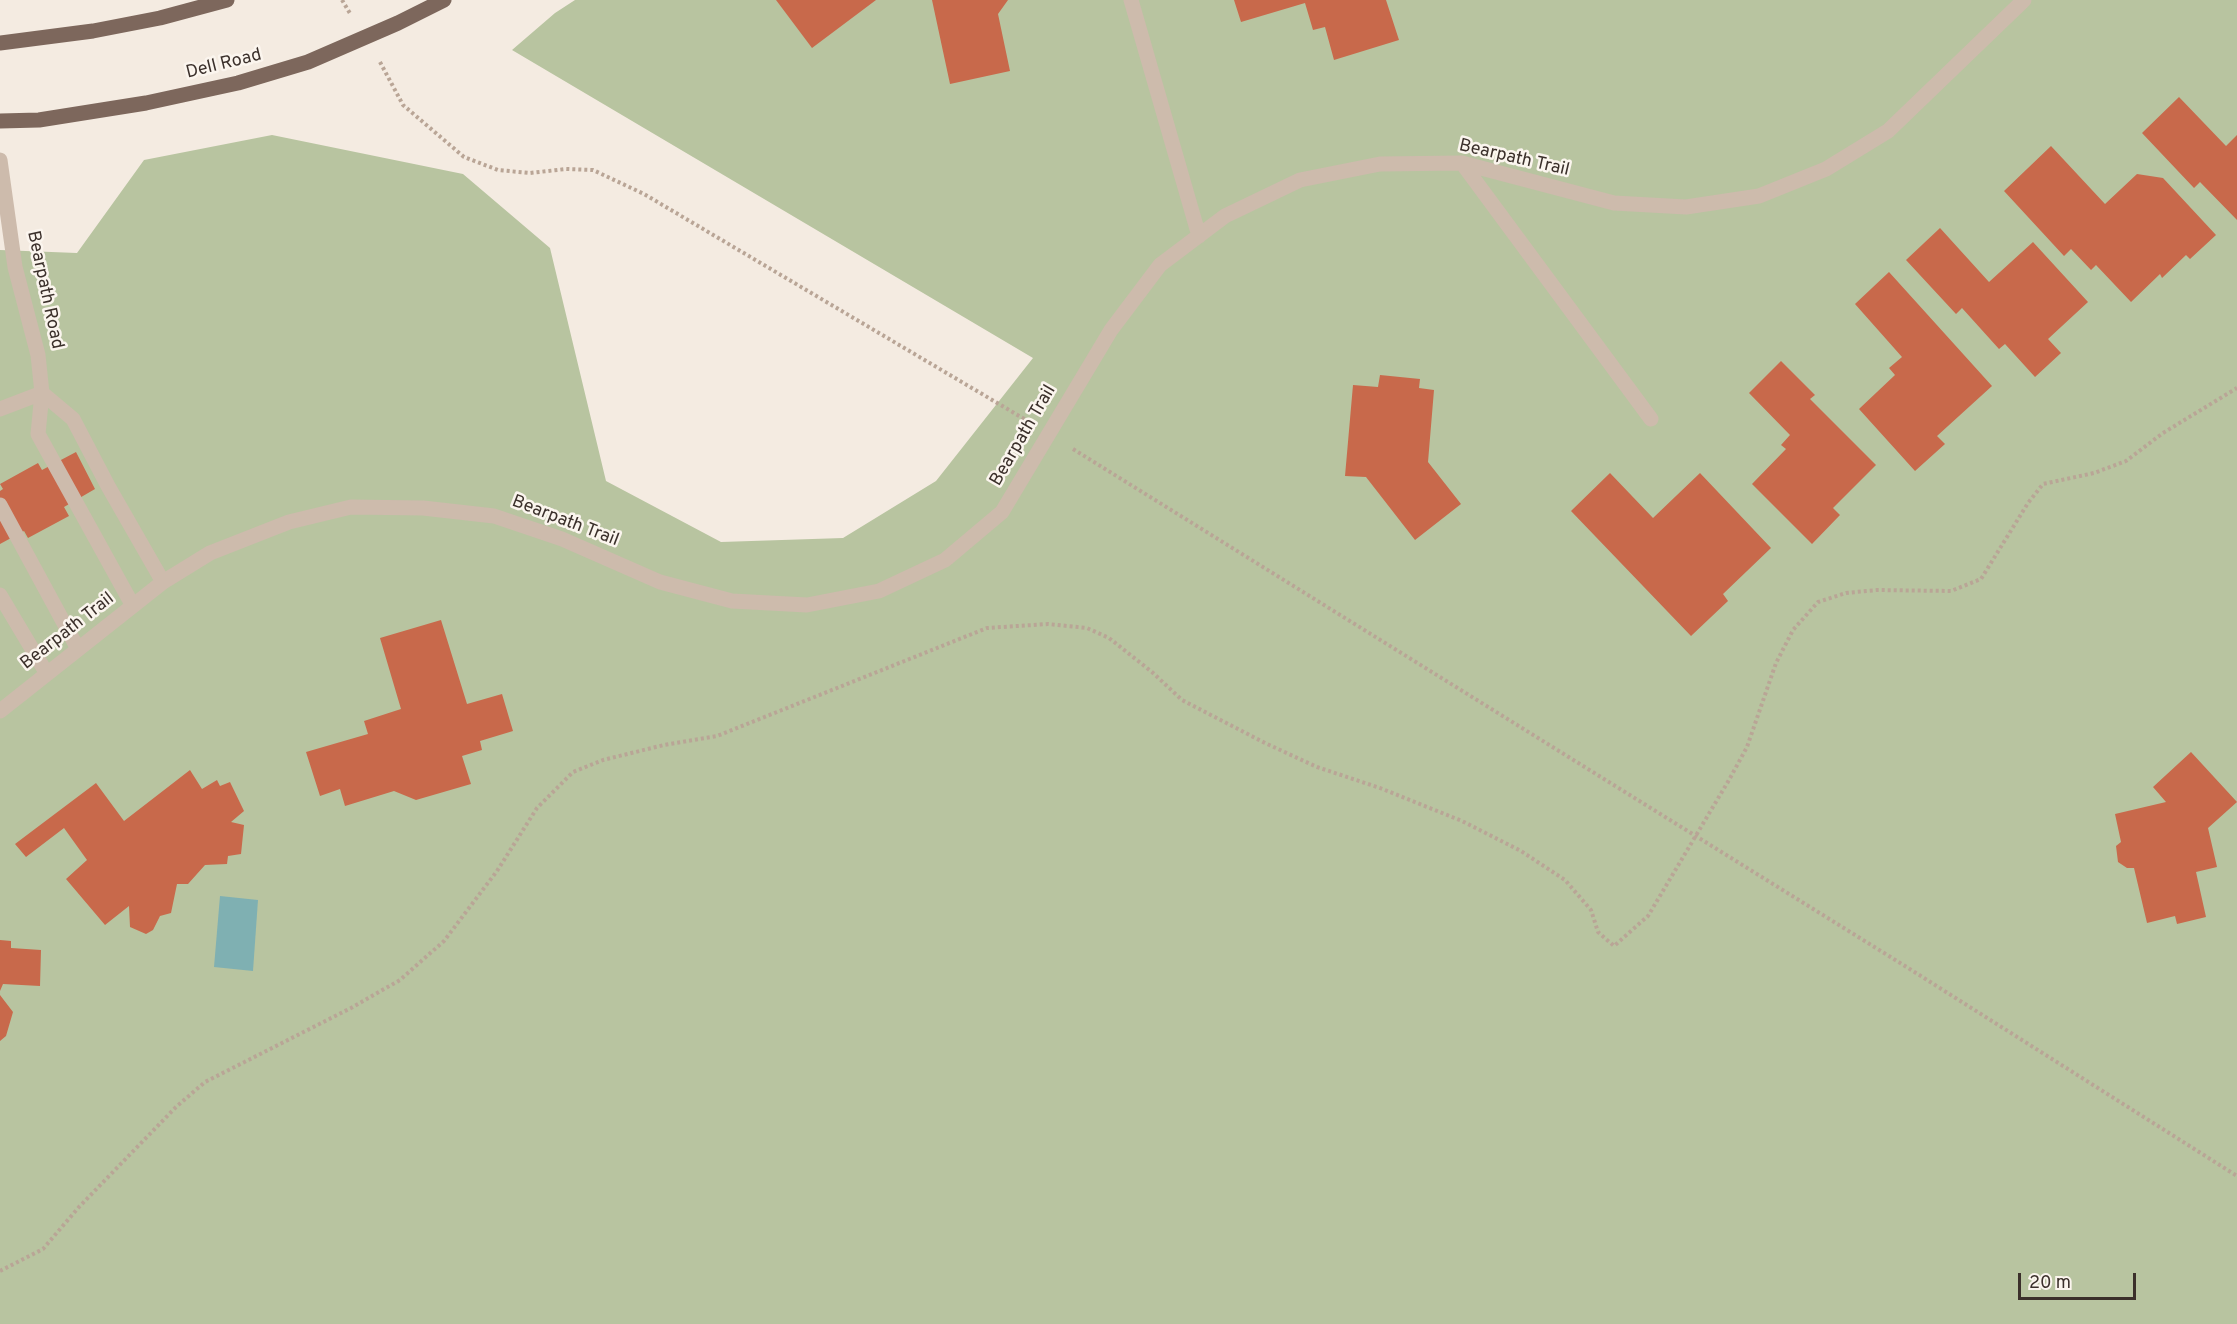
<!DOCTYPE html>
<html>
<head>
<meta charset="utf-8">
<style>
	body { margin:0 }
	#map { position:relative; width:2237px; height:1324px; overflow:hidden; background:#f4ebe1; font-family:Overpass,sans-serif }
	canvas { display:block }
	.scale { position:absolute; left:2018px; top:1273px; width:118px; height:27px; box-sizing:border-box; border:3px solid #3b302b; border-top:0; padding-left:8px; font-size:18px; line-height:21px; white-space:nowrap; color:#3b302b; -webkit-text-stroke:4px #fbf5ee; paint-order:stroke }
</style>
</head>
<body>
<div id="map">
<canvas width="2237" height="1324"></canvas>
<div class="scale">20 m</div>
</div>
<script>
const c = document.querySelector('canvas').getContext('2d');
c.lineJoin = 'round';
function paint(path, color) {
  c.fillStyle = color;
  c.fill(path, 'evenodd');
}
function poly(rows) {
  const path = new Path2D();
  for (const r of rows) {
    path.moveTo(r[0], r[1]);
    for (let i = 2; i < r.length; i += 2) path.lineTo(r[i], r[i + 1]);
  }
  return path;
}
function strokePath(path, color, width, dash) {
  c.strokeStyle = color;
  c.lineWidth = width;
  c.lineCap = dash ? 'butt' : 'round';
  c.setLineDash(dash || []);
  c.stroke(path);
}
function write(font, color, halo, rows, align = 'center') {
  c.font = font + ' Overpass,sans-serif';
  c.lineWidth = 5;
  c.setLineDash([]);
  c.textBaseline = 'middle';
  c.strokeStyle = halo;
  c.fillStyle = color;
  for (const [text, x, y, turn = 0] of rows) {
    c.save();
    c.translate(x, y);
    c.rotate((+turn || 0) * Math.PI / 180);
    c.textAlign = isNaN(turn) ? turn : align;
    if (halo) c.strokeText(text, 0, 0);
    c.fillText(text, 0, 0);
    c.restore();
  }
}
paint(poly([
	[575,0,2237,0,2237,1324,0,1324,0,250,77,253,144,160,272,135,463,174,550,248,606,481,721,542,843,538,936,481,1033,358,512,50,555,13]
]), '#b8c4a0');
paint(poly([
	[220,896,258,900,253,971,214,967]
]), '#7fb0b2');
paint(poly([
	[776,0,876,0,812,48],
	[932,0,1008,0,998,14,1010,71,950,84],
	[1234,0,1386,0,1399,40,1334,60,1325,27,1313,30,1305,3,1241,22],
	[2179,97,2226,146,2237,135,2237,220,2200,182,2194,188,2142,133],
	[2051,146,2105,204,2137,174,2163,178,2216,235,2190,259,2186,255,2162,278,2160,274,2131,302,2096,265,2091,270,2071,249,2064,256,2004,191],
	[1940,228,1989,282,2033,242,2088,302,2048,339,2061,353,2035,377,2005,344,1999,349,1962,308,1956,314,1906,260],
	[1889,272,1992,386,1937,436,1945,444,1915,471,1859,409,1895,375,1889,368,1902,357,1855,304],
	[1781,361,1815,395,1810,399,1876,465,1833,508,1840,515,1812,544,1752,484,1786,449,1781,445,1790,435,1749,393],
	[1380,375,1420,379,1419,388,1434,390,1428,462,1461,504,1415,540,1366,477,1345,476,1353,385,1378,387],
	[76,452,95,489,64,507,69,516,28,538,24,531,0,544,0,491,3,489,0,484,38,463,42,470],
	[1610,473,1653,518,1700,473,1771,548,1723,594,1728,601,1691,636,1571,511],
	[441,620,467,704,502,694,513,731,480,741,482,750,462,756,471,784,416,800,394,791,345,806,340,789,320,796,306,752,368,734,364,721,401,709,380,638],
	[2191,752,2237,802,2208,828,2217,867,2196,872,2206,917,2177,924,2175,916,2147,923,2134,868,2127,868,2118,862,2116,846,2121,842,2115,814,2166,802,2153,787],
	[190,770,202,789,217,780,220,786,230,782,244,811,231,822,244,825,241,854,228,856,227,864,205,865,188,884,177,884,171,913,160,916,153,930,146,934,130,927,129,906,105,925,66,879,87,860,64,828,26,857,15,844,96,783,124,821],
	[0,940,11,941,11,948,41,950,40,986,3,984,0,991],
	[0,995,13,1012,6,1036,0,1041]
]), '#c8694b');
strokePath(poly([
	[342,0,351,15],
	[380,62,403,105,464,157,498,170,530,173,566,169,593,170,644,194,1026,420],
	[1073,449,1905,966,2237,1176],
	[0,1271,43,1249,79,1207,176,1107,205,1082,351,1008,400,980,444,941,497,871,537,808,573,772,603,760,664,745,717,736,987,628,1048,624,1087,628,1109,638,1152,672,1182,700,1265,743,1317,767,1380,788,1462,821,1521,851,1565,880,1591,910,1598,932,1614,946,1648,916,1729,780,1747,747,1776,663,1793,630,1818,602,1846,593,1877,590,1951,591,1981,579,2028,503,2043,484,2094,473,2126,461,2163,433,2237,388]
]), '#b9a596', 4, [3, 3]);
strokePath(poly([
	[1131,0,1199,236],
	[0,160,15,267,38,355,42,393,73,419,108,486,163,582],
	[1462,163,1651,419],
	[0,409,42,393,38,434,133,606],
	[0,505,78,649],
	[0,595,47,674],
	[0,711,163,582,210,553,289,522,351,507,423,508,494,516,562,539,660,582,732,601,807,605,879,591,945,560,1002,512,1111,330,1160,265,1225,216,1300,180,1380,164,1462,163,1614,203,1686,207,1759,196,1826,169,1888,131,2024,0]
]), '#cdbbac', 15);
strokePath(poly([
	[0,43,93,31,160,18,227,0],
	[0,121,39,120,146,103,238,83,308,62,398,23,444,0]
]), '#7d675c', 15);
write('18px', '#3b302b', '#fbf5ee', [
	["Dell Road",224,65,-14],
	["Bearpath Trail",1514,159,13],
	["Bearpath Road",44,290,78],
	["Bearpath Trail",1024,436,-60],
	["Bearpath Trail",565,522,21],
	["Bearpath Trail",68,632,-38]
]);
</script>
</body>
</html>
